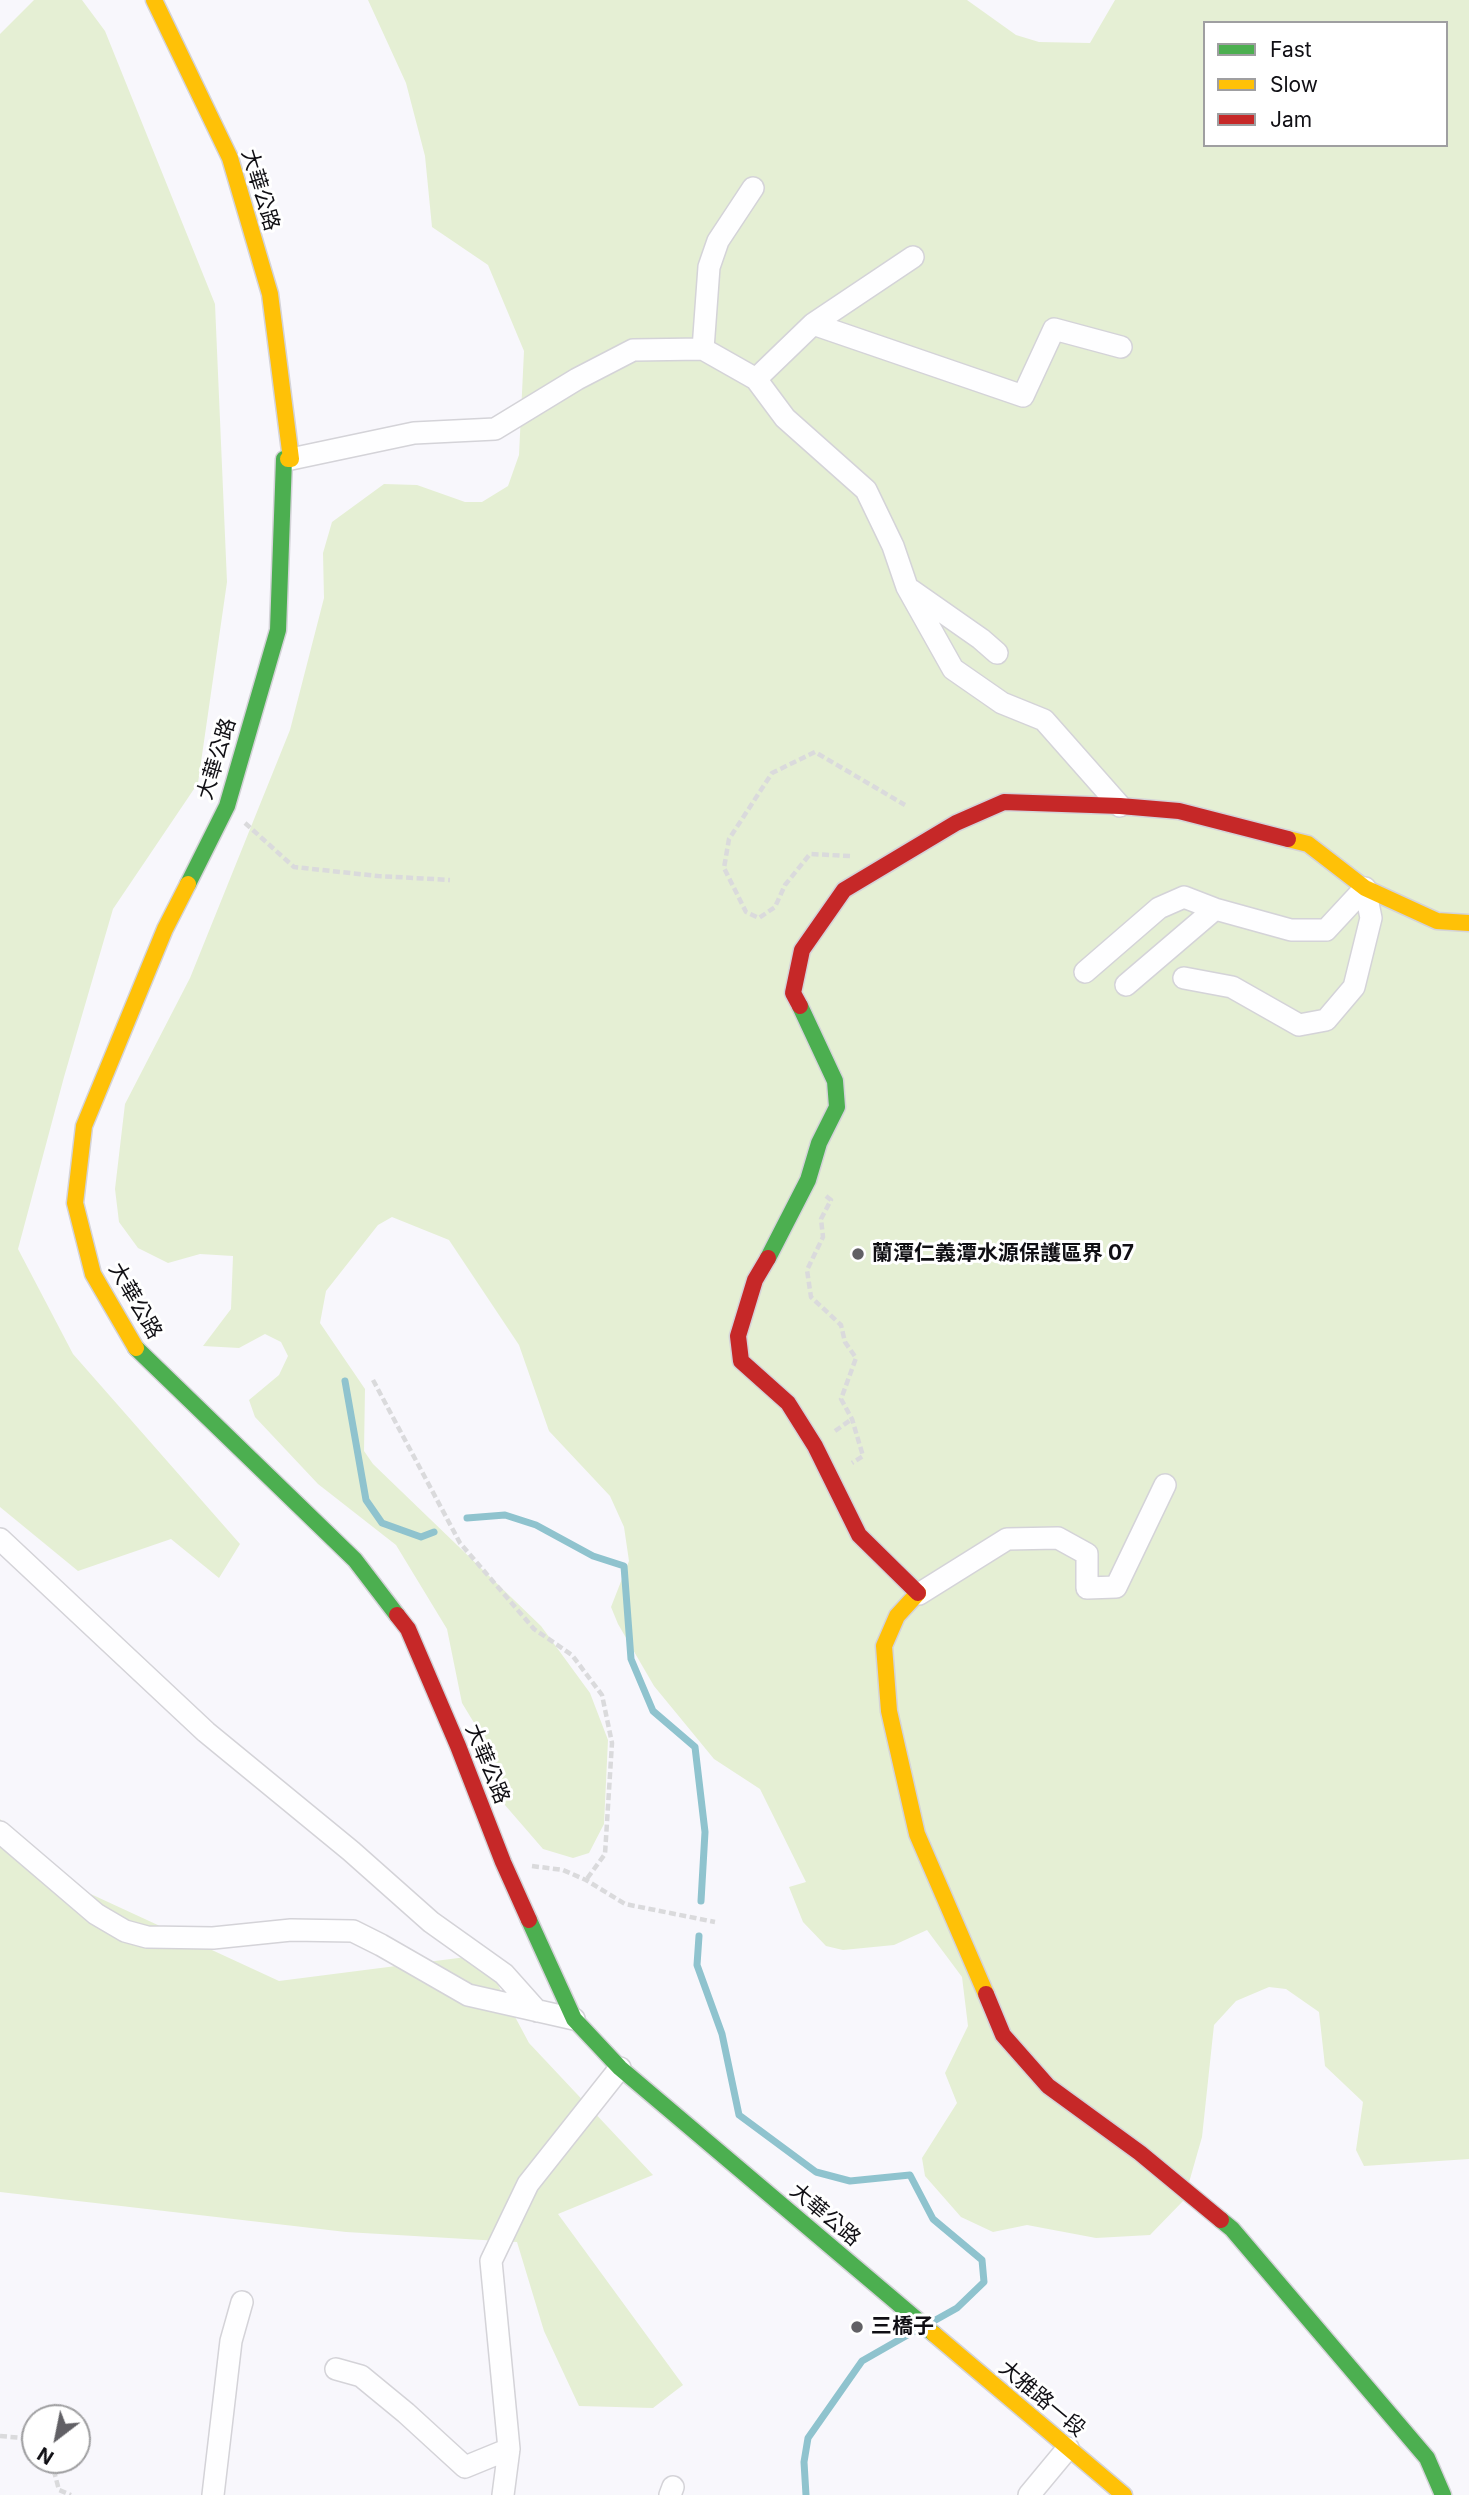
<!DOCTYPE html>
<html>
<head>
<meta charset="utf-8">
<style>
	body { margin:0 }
	#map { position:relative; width:1469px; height:2495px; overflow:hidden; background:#f8f7fc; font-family:Inter,sans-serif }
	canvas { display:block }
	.legend { position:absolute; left:1203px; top:21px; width:245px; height:126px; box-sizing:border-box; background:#fff; border:2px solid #9f9fa1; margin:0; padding:9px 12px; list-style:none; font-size:21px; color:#100f14 }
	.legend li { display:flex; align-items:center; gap:14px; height:35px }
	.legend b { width:35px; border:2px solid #9f9fa1 }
	.north { position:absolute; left:21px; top:2404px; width:70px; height:70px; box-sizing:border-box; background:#fff; border:2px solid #9f9fa1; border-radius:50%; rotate:212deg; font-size:19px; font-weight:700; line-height:28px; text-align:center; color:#100f14 }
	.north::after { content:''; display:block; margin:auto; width:24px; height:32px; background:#616065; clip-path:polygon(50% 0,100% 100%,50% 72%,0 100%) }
</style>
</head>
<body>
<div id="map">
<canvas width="1469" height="2495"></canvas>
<ul class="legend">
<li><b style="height:9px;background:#4caf50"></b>Fast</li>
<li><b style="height:9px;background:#ffc107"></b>Slow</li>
<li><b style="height:9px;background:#c62828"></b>Jam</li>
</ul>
<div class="north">N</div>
</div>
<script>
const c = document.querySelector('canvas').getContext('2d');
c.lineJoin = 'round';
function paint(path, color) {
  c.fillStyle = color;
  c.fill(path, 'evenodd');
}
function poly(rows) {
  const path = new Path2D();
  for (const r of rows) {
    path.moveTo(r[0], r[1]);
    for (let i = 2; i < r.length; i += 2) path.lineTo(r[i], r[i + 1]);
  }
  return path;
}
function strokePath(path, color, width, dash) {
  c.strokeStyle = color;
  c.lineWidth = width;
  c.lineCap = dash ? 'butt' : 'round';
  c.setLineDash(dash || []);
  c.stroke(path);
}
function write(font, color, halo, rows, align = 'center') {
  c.font = font + ' Inter,"Noto Sans TC",sans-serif';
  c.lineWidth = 6;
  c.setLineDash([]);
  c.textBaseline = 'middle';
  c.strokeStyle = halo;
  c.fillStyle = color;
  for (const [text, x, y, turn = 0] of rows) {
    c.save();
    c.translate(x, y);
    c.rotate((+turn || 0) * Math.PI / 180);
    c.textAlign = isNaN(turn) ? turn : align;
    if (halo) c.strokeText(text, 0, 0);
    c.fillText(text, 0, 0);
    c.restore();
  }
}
paint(poly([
	[34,0,82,0,105,31,215,304,227,582,198,783,113,909,64,1077,18,1249,73,1354,240,1544,219,1578,171,1539,78,1571,0,1507,0,34],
	[368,0,967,0,1016,35,1039,42,1090,43,1115,0,1469,0,1469,2159,1364,2166,1356,2150,1363,2102,1325,2066,1319,2012,1286,1989,1269,1987,1236,2001,1214,2025,1202,2137,1184,2200,1150,2235,1096,2238,1027,2225,993,2232,961,2217,925,2176,922,2158,957,2103,945,2073,968,2026,962,1977,927,1930,894,1945,843,1950,826,1946,803,1922,789,1887,806,1882,760,1789,714,1759,654,1686,618,1624,611,1607,629,1561,624,1527,610,1496,549,1431,519,1345,449,1240,392,1217,378,1225,326,1291,320,1323,365,1389,364,1451,373,1464,541,1626,590,1693,608,1740,604,1824,589,1853,573,1858,543,1849,498,1797,479,1731,462,1703,447,1629,396,1545,318,1484,255,1417,249,1400,279,1375,288,1356,281,1342,265,1334,239,1348,203,1346,231,1309,233,1256,200,1254,168,1263,138,1248,119,1222,115,1189,125,1104,190,978,290,730,324,598,323,553,332,522,384,484,417,485,465,502,482,502,508,486,519,455,524,351,488,265,432,227,425,156,406,83],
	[1205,23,1446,23,1446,145,1205,145],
	[0,1819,82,1890,279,1981,482,1955,529,2043,653,2175,558,2214,683,2385,653,2408,579,2406,544,2331,517,2242,346,2232,0,2192]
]), '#e5efd4');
strokePath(poly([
	[345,1381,366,1500,382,1523,421,1537,434,1532],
	[467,1518,505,1515,536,1525,593,1556,624,1566,631,1659,653,1711,695,1747,705,1832,701,1901],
	[699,1936,697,1965,722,2034,739,2115,816,2172,850,2181,910,2175,933,2219,982,2260,984,2282,957,2308,932,2322],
	[806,2495,804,2462,808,2438,862,2361,918,2329]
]), '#8fc3ce', 7);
const street = poly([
	[813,324,913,257],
	[703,349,709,267,718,241,753,188],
	[756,379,813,324,1023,396,1054,329,1121,347],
	[291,459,414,433,495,429,577,379,633,350,703,349,756,379,785,418,866,490,893,546,907,587,953,669,1002,703,1044,720,1120,806],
	[911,590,981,639,997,653],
	[1085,972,1159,908,1184,897,1215,909,1291,930,1326,930,1365,888],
	[1184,978,1232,987,1299,1025,1326,1020,1354,987,1371,918,1365,888],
	[1126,985,1215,909],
	[0,1539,206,1732,351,1851,431,1922,504,1974,537,2011],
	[919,1594,1007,1539,1058,1538,1087,1554,1087,1588,1116,1587,1165,1485],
	[0,1832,96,1914,125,1931,147,1937,213,1938,291,1930,353,1931,381,1945,468,1995,574,2019],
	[336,2369,361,2376,406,2413,465,2467,509,2449],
	[213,2495,231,2341,242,2302],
	[503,2495,509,2449,491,2261,528,2184,620,2068],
	[670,2495,673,2487],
	[1029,2495,1068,2448]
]);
const fast = poly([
	[188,884,227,806,278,630,284,459,288,459],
	[768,1258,808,1180,819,1143,837,1107,835,1081,800,1006],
	[136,1348,355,1560,397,1615],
	[529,1920,574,2019,620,2068,934,2334],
	[1221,2220,1232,2229,1427,2458,1443,2495]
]);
const slow = poly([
	[154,0,230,158,270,294,291,459,288,459],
	[1288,839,1308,844,1365,888,1437,921,1469,923],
	[136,1348,93,1274,75,1203,84,1126,165,929,188,884],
	[918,1593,897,1616,884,1646,889,1711,917,1834,986,1994],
	[934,2334,1124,2495]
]);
const jam = poly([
	[800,1006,793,993,802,950,844,890,956,823,1004,802,1120,806,1179,811,1288,839],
	[768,1258,755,1280,738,1336,741,1361,788,1403,815,1446,859,1535,918,1593],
	[397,1615,408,1629,458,1746,503,1862,529,1920],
	[986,1994,1003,2035,1048,2086,1140,2153,1221,2220]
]);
strokePath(street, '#d4d3d8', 24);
strokePath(fast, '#d4d3d8', 19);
strokePath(slow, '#d4d3d8', 19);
strokePath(jam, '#d4d3d8', 19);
strokePath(poly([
	[245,823,294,867,378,876,450,880],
	[850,856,810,854,785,885,775,907,759,918,746,912,724,868,729,839,772,773,815,752,905,805],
	[826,1196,831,1200,821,1219,823,1237,807,1270,811,1297,841,1325,845,1342,856,1358,841,1399,852,1419,863,1456,852,1463],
	[373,1380,460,1543,534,1629,572,1655,602,1695,612,1743,605,1854,586,1880],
	[835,1431,852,1419],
	[532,1866,563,1870,586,1880,625,1904,715,1922],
	[0,2436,35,2439],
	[51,2460,59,2490,71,2495]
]), '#dadadc', 4.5, [7, 3.5]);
strokePath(street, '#fefeff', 21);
strokePath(fast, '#4caf50', 16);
strokePath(slow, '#ffc107', 16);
strokePath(jam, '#c62828', 16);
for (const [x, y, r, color] of [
	[858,1254,7,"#616065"],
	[857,2327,7,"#616065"]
]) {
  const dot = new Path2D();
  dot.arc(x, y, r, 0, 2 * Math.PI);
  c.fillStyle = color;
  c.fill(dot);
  strokePath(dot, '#fff', 2.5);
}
write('21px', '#100f14', '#fff', [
	["大華公路",260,190,73],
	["大華公路",217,759,-73],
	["大華公路",135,1301,60],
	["大華公路",487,1764,68],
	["大華公路",825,2215,40],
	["大雅路一段",1042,2399,40]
]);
write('bold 21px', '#100f14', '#fff', [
	["蘭潭仁義潭水源保護區界 07",872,1254],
	["三橋子",871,2327]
], 'left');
</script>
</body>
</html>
